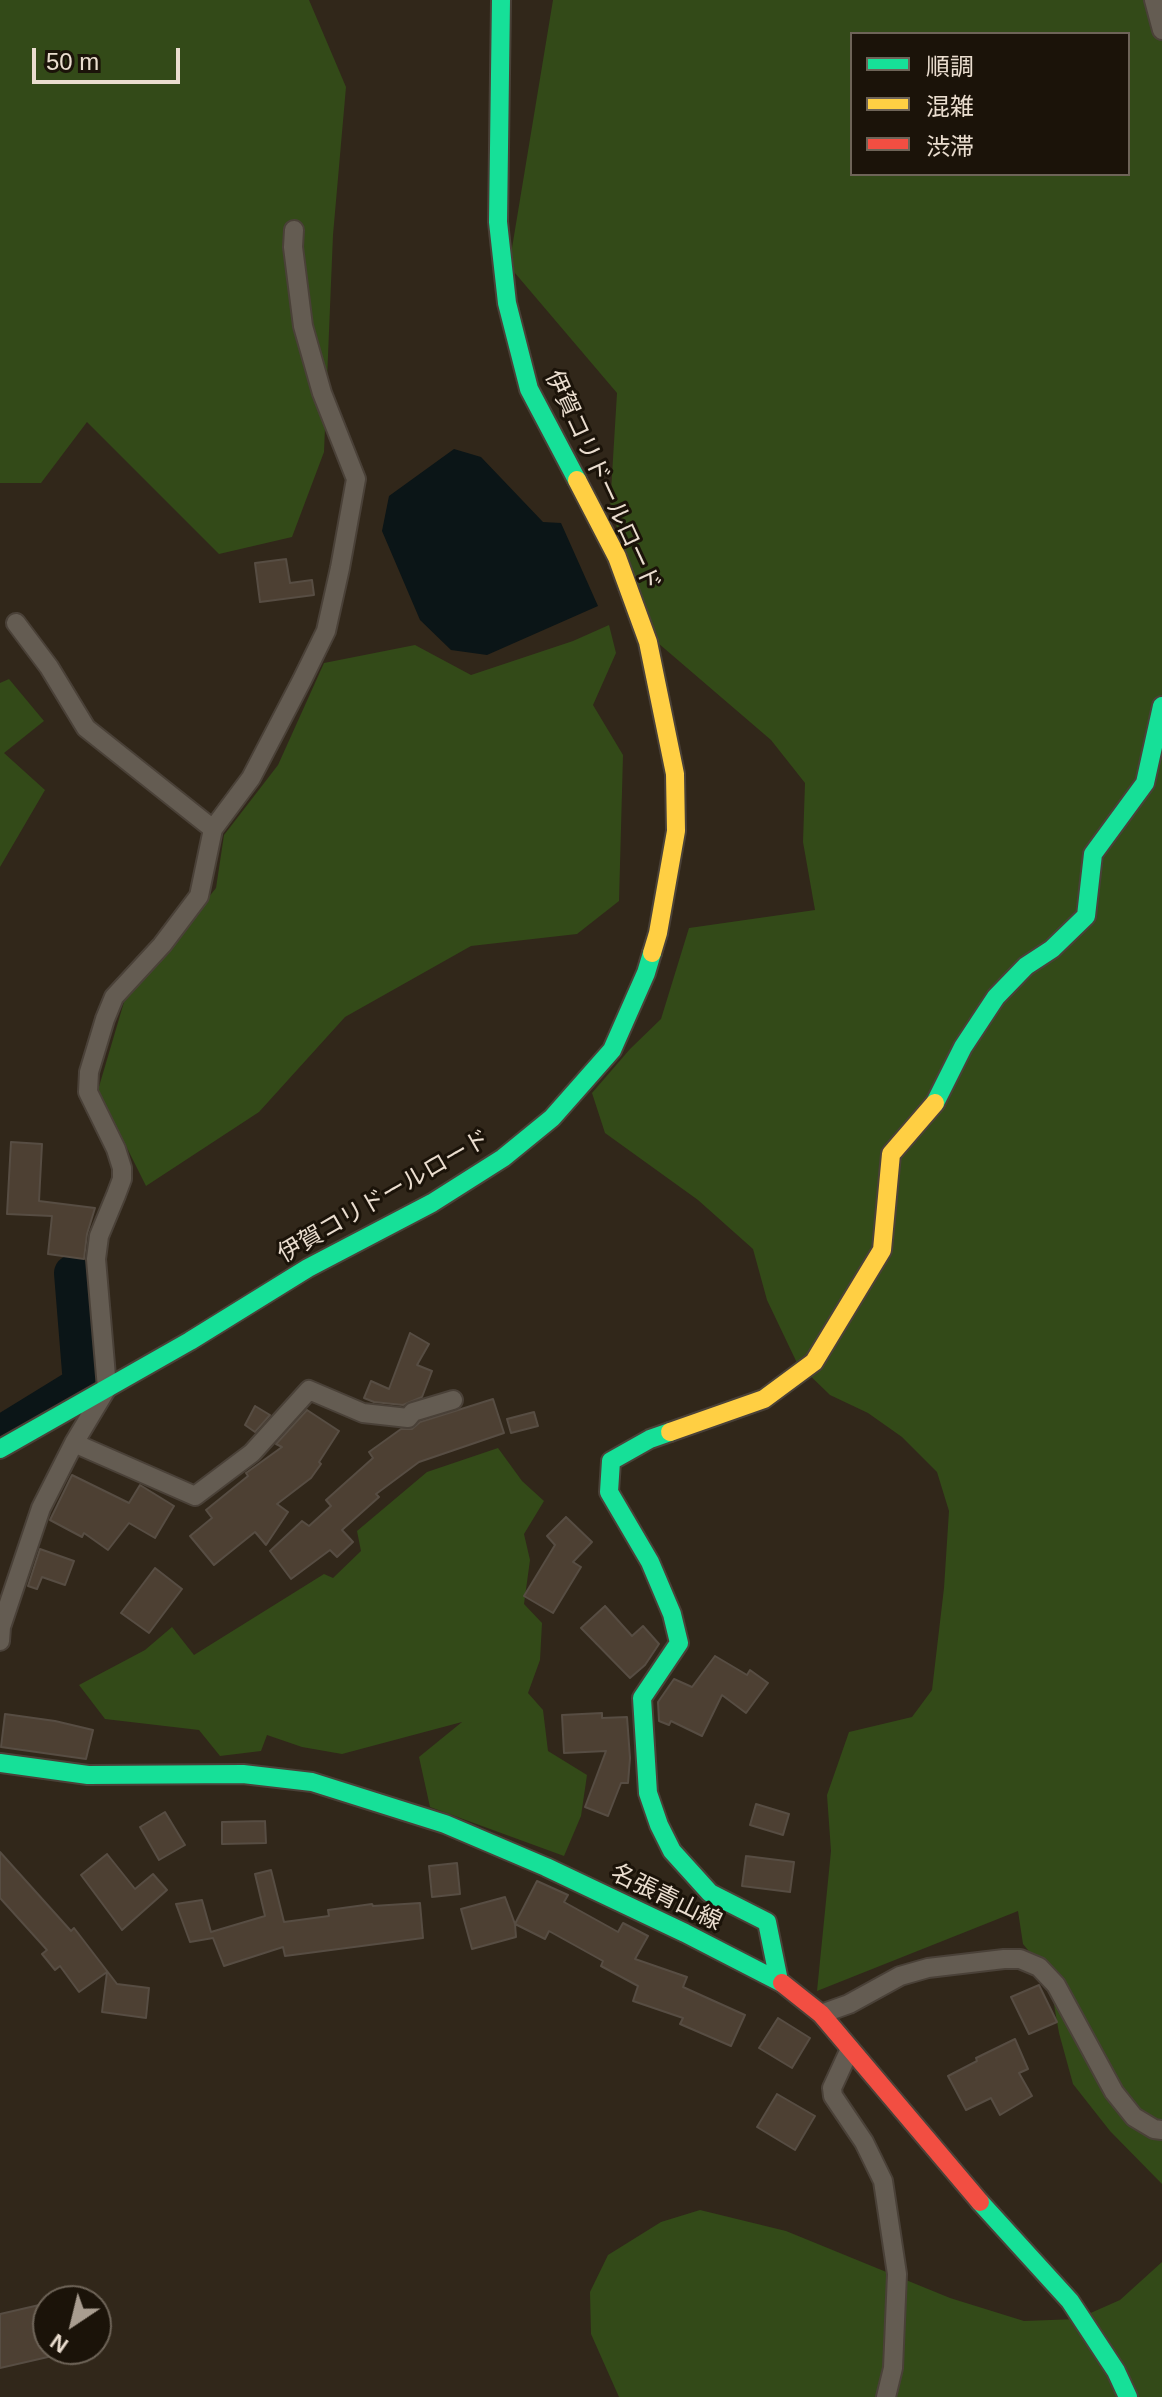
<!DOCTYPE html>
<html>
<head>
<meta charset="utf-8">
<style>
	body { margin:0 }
	#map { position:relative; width:1162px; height:2397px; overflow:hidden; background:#31271a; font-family:Helvetica,"Noto Sans JP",sans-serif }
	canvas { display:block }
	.legend { position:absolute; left:850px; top:32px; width:280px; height:144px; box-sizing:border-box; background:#1b1309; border:2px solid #6e6458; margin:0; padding:10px 14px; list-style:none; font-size:24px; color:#eaddcf }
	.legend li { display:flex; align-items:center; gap:16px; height:40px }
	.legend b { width:40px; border:2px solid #6e6458 }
	.north { position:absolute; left:32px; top:2285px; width:80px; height:80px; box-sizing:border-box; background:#1b1309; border:2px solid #6e6458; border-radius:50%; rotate:215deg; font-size:22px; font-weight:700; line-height:32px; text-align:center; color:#eaddcf }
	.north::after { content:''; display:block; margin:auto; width:28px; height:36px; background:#a99d90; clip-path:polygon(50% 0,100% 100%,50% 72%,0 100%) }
	.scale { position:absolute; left:32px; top:48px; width:148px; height:36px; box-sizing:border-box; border:4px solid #eaddcf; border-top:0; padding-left:10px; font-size:24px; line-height:28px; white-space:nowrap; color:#eaddcf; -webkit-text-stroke:6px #1b1309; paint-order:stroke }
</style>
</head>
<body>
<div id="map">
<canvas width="1162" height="2397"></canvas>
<ul class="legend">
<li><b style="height:10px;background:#16e098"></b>順調</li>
<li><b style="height:10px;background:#ffcf43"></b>混雑</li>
<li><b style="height:10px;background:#f24e42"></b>渋滞</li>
</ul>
<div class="north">N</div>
<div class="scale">50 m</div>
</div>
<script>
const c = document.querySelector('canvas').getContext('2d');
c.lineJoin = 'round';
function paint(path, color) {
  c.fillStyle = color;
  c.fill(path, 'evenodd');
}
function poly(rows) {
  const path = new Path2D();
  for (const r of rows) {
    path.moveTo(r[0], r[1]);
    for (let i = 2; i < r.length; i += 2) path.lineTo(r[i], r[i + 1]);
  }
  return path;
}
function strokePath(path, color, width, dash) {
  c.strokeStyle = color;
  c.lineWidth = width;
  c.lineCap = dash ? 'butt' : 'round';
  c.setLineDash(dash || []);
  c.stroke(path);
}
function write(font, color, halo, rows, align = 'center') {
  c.font = font + ' Helvetica,"Noto Sans JP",sans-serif';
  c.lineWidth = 6;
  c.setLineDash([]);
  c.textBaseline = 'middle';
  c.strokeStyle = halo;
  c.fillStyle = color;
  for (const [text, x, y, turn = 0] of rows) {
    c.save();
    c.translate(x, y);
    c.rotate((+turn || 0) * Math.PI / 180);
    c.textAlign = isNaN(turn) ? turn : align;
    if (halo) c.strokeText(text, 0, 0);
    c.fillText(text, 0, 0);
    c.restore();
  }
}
paint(poly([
	[0,0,309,0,346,87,333,235,324,452,292,537,219,554,87,422,41,483,0,483],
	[553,0,1162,0,1162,2184,1110,2131,1073,2084,1059,2033,1049,1976,1023,1944,1018,1911,817,1991,831,1851,827,1795,849,1732,912,1717,932,1690,944,1588,949,1511,937,1472,902,1437,868,1413,830,1395,797,1363,767,1300,753,1249,698,1200,605,1133,592,1093,630,1049,661,1019,689,928,815,910,803,842,805,783,771,740,658,643,610,508,617,393,509,266],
	[852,34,1128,34,1128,174,852,174],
	[609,625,616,653,593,705,623,755,619,901,577,934,471,946,345,1017,259,1112,146,1186,98,1090,124,1002,216,888,224,835,278,765,324,663,415,645,471,675,573,641],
	[9,679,44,721,4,753,45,790,0,867,0,683],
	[498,1448,522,1481,544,1501,524,1534,530,1560,524,1604,542,1623,540,1660,528,1693,543,1710,548,1751,587,1775,581,1816,564,1856,430,1807,419,1757,462,1722,342,1754,302,1747,267,1735,261,1751,220,1756,199,1730,105,1719,79,1685,145,1650,172,1627,194,1655,324,1574,333,1578,361,1551,357,1531,427,1472],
	[700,2210,786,2231,950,2298,1024,2321,1077,2319,1120,2300,1162,2262,1162,2397,619,2397,591,2334,590,2292,608,2255,661,2222]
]), '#334a18');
paint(poly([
	[454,449,481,457,543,522,561,523,598,606,487,655,451,650,420,620,382,531,389,496]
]), '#0b1517');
strokePath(poly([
	[0,1434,81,1384,72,1273]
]), '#0b1517', 36);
const building = poly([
	[286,559,290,583,312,580,314,595,260,602,255,563,286,559],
	[11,1142,42,1144,39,1201,95,1208,87,1234,84,1259,48,1254,52,1216,7,1214,11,1142],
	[410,1333,429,1344,417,1365,432,1371,422,1397,403,1405,374,1402,364,1398,371,1381,389,1389,410,1333],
	[493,1399,504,1433,419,1462,376,1494,379,1497,342,1530,353,1542,337,1557,330,1550,291,1579,270,1551,302,1521,309,1526,331,1506,326,1500,373,1458,369,1452,401,1429,412,1429,420,1422,493,1399],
	[255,1406,270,1415,255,1432,245,1425,255,1406],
	[307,1410,339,1431,319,1462,321,1464,311,1478,277,1504,288,1512,266,1545,255,1532,214,1565,190,1536,212,1518,206,1510,248,1476,246,1473,282,1447,276,1444,307,1410],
	[534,1412,538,1426,511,1433,507,1419,534,1412],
	[72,1475,129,1503,140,1485,174,1506,155,1538,129,1523,108,1550,84,1533,82,1537,50,1520,72,1475],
	[566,1517,592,1542,573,1562,581,1567,553,1613,524,1596,555,1545,547,1536,566,1517],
	[40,1549,74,1561,65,1585,42,1577,37,1589,28,1586,40,1549],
	[155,1568,182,1589,149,1633,121,1613,155,1568],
	[605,1606,632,1636,643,1626,659,1644,645,1665,630,1678,581,1628,605,1606],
	[715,1656,747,1675,750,1670,768,1683,746,1713,722,1695,702,1736,671,1721,669,1725,659,1721,658,1702,674,1679,692,1687,715,1656],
	[602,1713,602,1718,627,1717,630,1758,628,1783,621,1783,608,1816,585,1807,606,1751,564,1753,562,1715,602,1713],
	[5,1714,55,1721,93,1730,86,1759,1,1747,5,1714],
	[756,1804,789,1814,783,1835,750,1825,756,1804],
	[165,1812,185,1845,159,1860,140,1827,165,1812],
	[265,1821,266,1843,222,1844,222,1822,265,1821],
	[0,1852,71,1931,74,1928,117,1984,149,1988,146,2018,102,2012,107,1972,79,1992,60,1966,55,1970,42,1954,47,1950,0,1898,0,1852],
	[107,1854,135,1889,153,1874,167,1890,122,1930,81,1875,107,1854],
	[746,1856,794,1862,790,1892,742,1886,746,1856],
	[457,1863,460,1894,432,1897,429,1866,457,1863],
	[271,1870,284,1922,329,1916,328,1910,372,1904,373,1906,420,1903,423,1938,285,1956,283,1947,224,1966,213,1938,190,1942,176,1904,202,1900,211,1932,265,1916,255,1874,271,1870],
	[537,1881,568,1895,564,1902,618,1932,623,1923,648,1936,635,1959,687,1977,683,1987,745,2015,731,2046,680,2024,683,2018,633,2001,638,1986,601,1966,603,1961,549,1931,545,1939,515,1924,537,1881],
	[505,1897,515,1924,516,1937,472,1949,461,1909,505,1897],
	[1039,1985,1057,2022,1029,2034,1011,1997,1039,1985],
	[778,2018,810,2038,792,2068,759,2048,778,2018],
	[1015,2039,1028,2069,1019,2073,1032,2096,1000,2115,991,2098,966,2110,948,2076,977,2061,976,2058,1015,2039],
	[777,2094,815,2116,795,2150,757,2127,777,2094],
	[48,2303,48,2357,0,2368,0,2314,48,2303]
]);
paint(building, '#4d4033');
strokePath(building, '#574d43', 2);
const street = poly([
	[1154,0,1162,30],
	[16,623,49,667,86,728,213,829],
	[74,1443,195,1496,252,1453,309,1390,363,1413,408,1418,413,1412,453,1400],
	[0,1641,1,1627,41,1508,74,1443,107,1388,96,1259,99,1236,116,1195,122,1179,122,1168,116,1149,88,1092,89,1072,105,1019,114,997,162,945,199,896,213,829,251,778,302,680,326,631,340,568,356,479,322,393,303,326,293,247,294,230],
	[821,2014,849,2004,900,1976,928,1968,1004,1959,1020,1959,1039,1967,1056,1985,1114,2092,1134,2117,1154,2129,1162,2130],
	[850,2049,832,2088,833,2096,864,2142,883,2181,897,2274,893,2368,886,2397]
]);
const fast = poly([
	[501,0,498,222,507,303,529,389,577,480],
	[935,1103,963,1047,996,997,1026,966,1052,949,1086,916,1093,854,1145,783,1162,706],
	[670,1432,650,1439,611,1461,609,1492,650,1562,672,1614,679,1643,642,1698,648,1793,659,1825,672,1851,710,1893,767,1922,779,1981],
	[0,1449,190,1341,308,1268,432,1203,503,1158,552,1118,612,1050,646,973,652,953],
	[0,1763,88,1775,243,1774,312,1782,445,1824,546,1867,685,1933,782,1983],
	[980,2202,1070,2301,1116,2371,1128,2397]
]);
const slow = poly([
	[577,480,617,557,648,642,675,774,676,831,658,933,652,953],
	[670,1432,764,1399,814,1362,882,1250,891,1154,935,1103]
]);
const jam = poly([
	[782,1983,821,2014,980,2202]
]);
strokePath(street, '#4a4138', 22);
strokePath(fast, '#4a4138', 22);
strokePath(slow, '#4a4138', 22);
strokePath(jam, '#4a4138', 22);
strokePath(street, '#645c52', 18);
strokePath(fast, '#16e098', 18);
strokePath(slow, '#ffcf43', 18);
strokePath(jam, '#f24e42', 18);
write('24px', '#eaddcf', '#1b1309', [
	["伊賀コリドールロード",602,481,65],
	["伊賀コリドールロード",384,1197,-30],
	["名張青山線",666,1898,26]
]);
</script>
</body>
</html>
